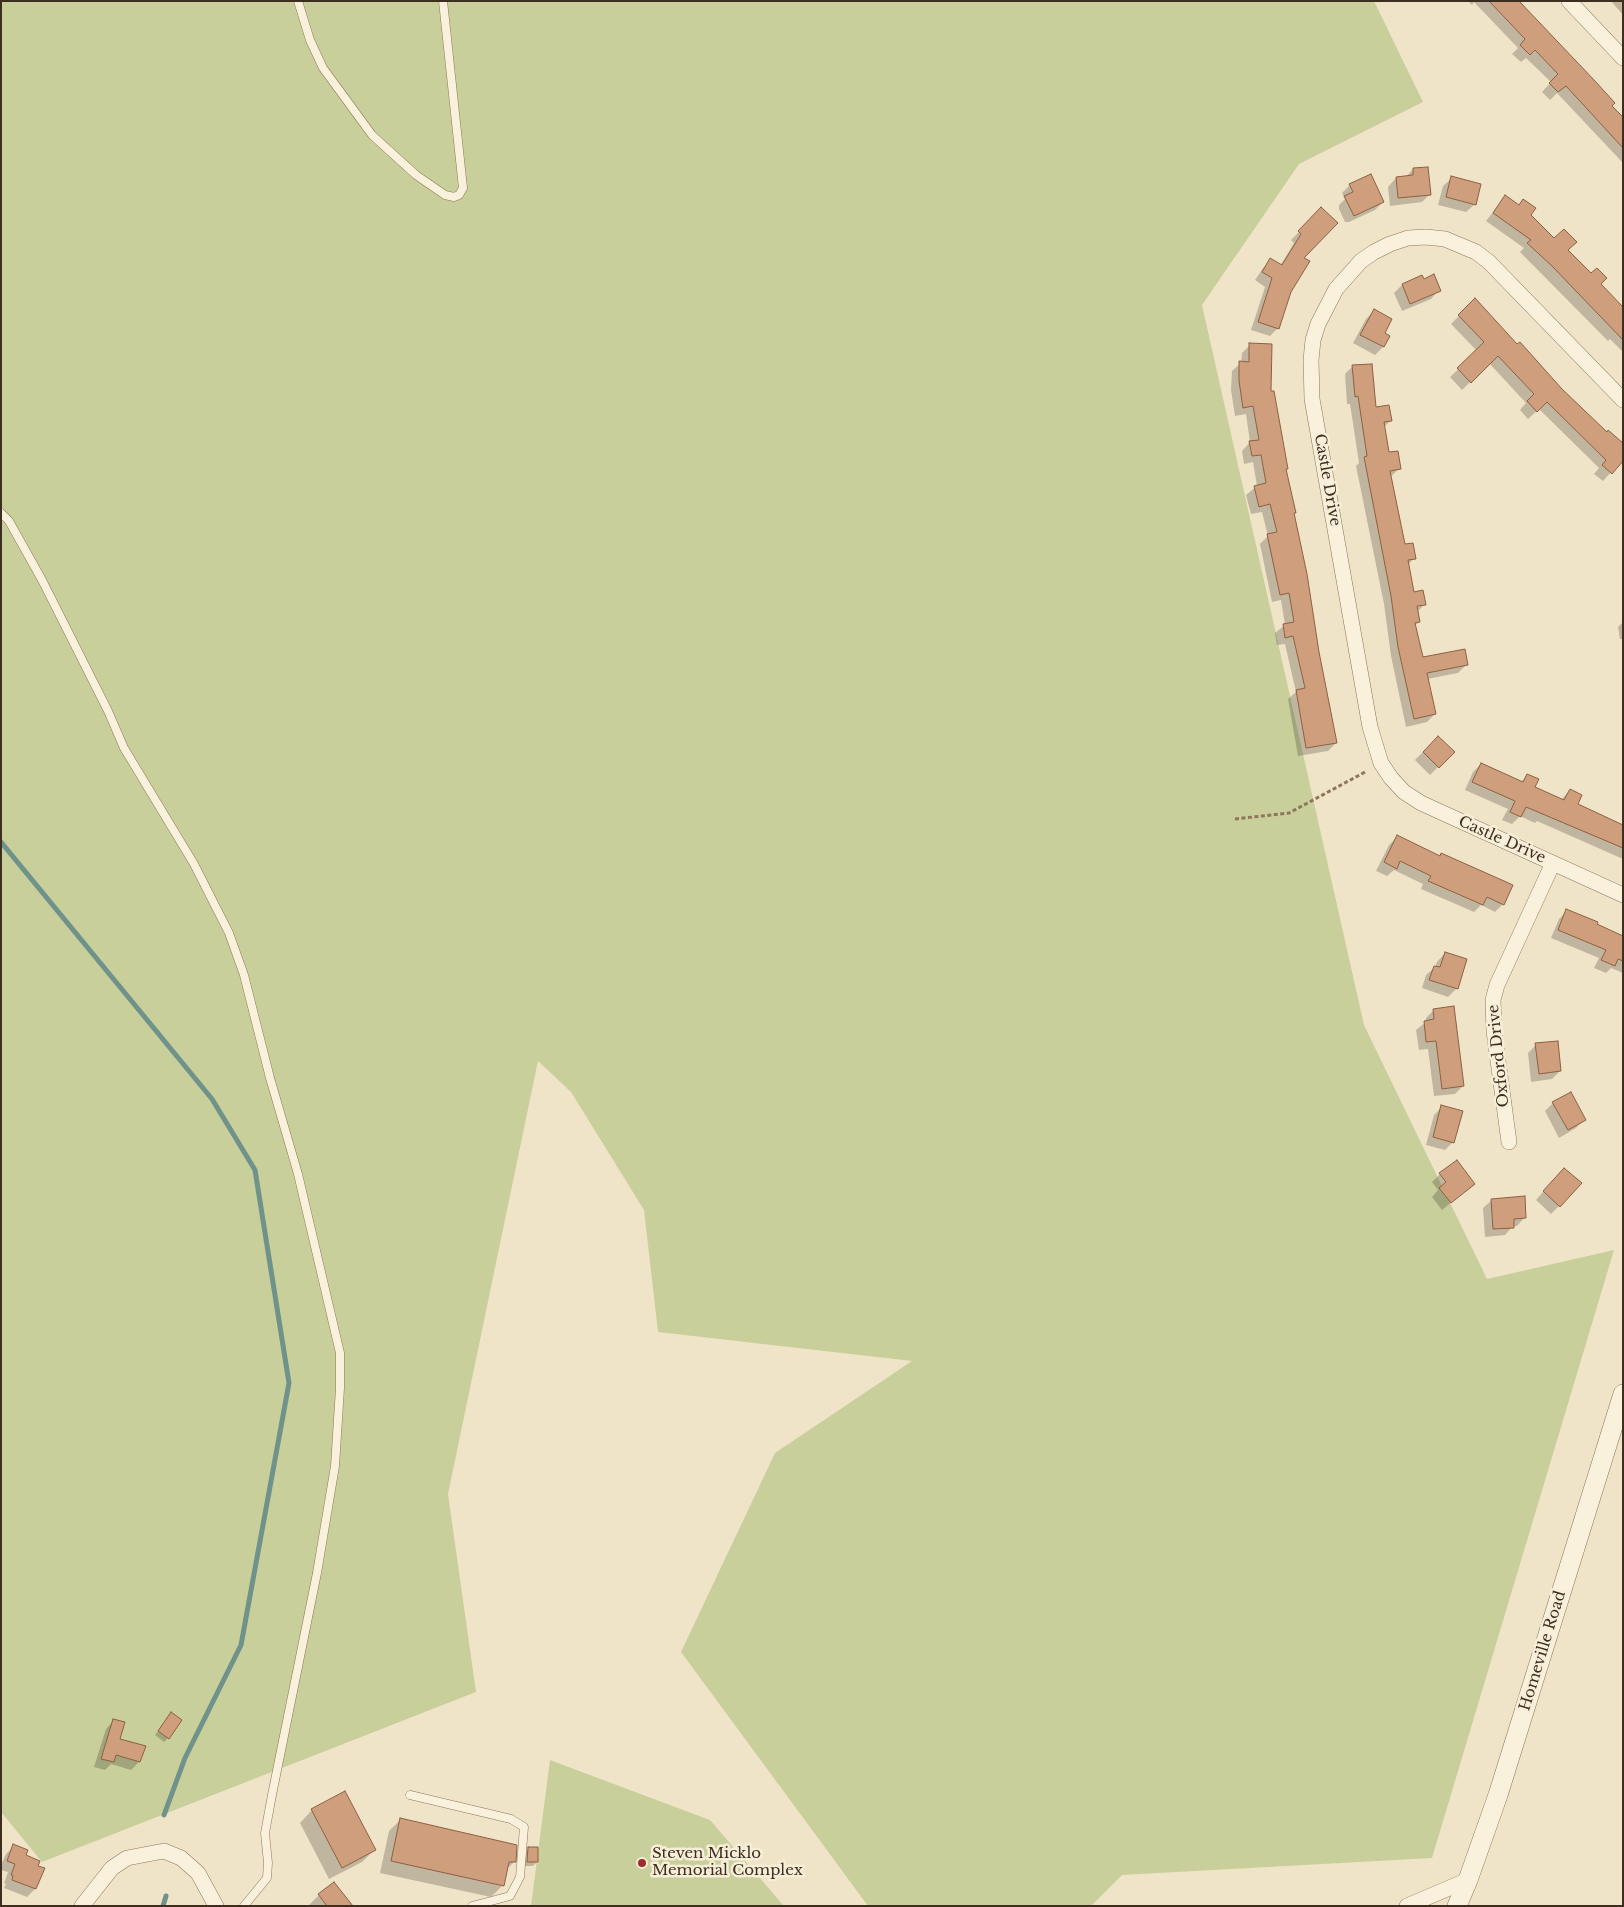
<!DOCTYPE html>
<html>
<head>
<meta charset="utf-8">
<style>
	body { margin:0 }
	#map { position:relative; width:1624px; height:1907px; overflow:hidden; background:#f0e4c8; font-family:"Libre Baskerville",serif }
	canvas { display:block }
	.frame { position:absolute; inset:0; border:2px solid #3d2e20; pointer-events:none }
</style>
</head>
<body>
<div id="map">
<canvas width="1624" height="1907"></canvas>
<div class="frame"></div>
</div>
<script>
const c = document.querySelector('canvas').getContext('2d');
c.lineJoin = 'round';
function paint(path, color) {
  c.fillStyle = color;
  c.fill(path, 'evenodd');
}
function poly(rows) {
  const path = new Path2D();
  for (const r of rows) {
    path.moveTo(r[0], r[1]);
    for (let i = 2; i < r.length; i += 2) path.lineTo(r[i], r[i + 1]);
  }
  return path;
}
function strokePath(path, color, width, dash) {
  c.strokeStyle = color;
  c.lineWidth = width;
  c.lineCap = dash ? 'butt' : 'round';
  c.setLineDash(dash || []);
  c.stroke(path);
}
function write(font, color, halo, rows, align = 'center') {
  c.font = font + ' "Libre Baskerville",serif';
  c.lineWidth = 5;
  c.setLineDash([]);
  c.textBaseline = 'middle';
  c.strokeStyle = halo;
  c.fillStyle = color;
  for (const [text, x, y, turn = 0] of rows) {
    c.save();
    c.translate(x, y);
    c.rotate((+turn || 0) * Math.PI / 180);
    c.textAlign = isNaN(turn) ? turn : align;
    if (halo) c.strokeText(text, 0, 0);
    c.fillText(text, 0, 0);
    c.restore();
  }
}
paint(poly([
	[1,1,1374,1,1423,102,1299,164,1202,305,1364,1025,1487,1279,1614,1250,1432,1858,1122,1875,1091,1906,868,1906,681,1652,775,1453,912,1361,658,1332,644,1210,571,1092,538,1061,448,1494,476,1692,42,1862,1,1812],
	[550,1760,710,1820,784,1906,531,1906]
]), '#c9cf9b');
paint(poly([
	[1468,1,1518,1,1623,119,1623,163,1557,93,1550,100,1542,92,1551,82,1526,58,1521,62,1512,54,1518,48,1474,2,1472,5],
	[1611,1,1623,1,1623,15],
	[1413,169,1430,194,1422,202,1390,206,1388,187,1396,178,1405,178],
	[1452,178,1475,204,1466,212,1438,205,1443,186],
	[1350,185,1383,202,1375,210,1349,222,1345,222,1339,209,1339,205,1345,199,1342,193],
	[1505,197,1518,206,1524,200,1529,215,1566,250,1621,307,1623,305,1623,352,1610,339,1608,341,1520,252,1524,248,1486,221],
	[1321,209,1290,292,1278,328,1270,336,1251,330,1265,287,1255,280,1263,268,1271,260,1280,266,1294,243,1291,240],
	[1402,285,1439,290,1431,299,1402,311,1394,293],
	[1475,300,1623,459,1603,481,1594,474,1599,468,1539,409,1528,419,1520,410,1526,403,1489,363,1462,390,1450,377,1477,351,1451,324],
	[1374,311,1383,333,1389,336,1383,347,1375,355,1353,343,1366,319],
	[1250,345,1270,393,1287,468,1285,471,1295,512,1293,514,1336,743,1328,751,1298,756,1288,699,1296,692,1285,644,1277,645,1275,633,1285,625,1281,600,1272,602,1260,544,1268,536,1262,512,1251,514,1246,495,1257,486,1253,462,1244,464,1242,451,1250,442,1246,414,1235,416,1231,390,1232,371,1241,363,1242,353],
	[1353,366,1375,408,1390,421,1383,428,1388,454,1400,468,1390,477,1404,546,1414,558,1408,565,1413,593,1425,604,1417,612,1419,622,1414,626,1422,658,1466,665,1458,673,1427,679,1435,714,1427,722,1406,727,1391,656,1384,604,1356,466,1359,463,1350,404,1347,404,1345,374],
	[1623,622,1623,639,1620,639,1618,627],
	[1438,737,1453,752,1430,775,1415,760],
	[1481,764,1521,782,1528,775,1534,788,1561,800,1570,790,1576,804,1623,826,1623,859,1537,821,1535,823,1520,816,1512,824,1502,820,1508,809,1465,790,1473,772],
	[1397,837,1439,857,1441,855,1503,904,1495,912,1481,905,1474,912,1421,889,1423,884,1394,870,1387,876,1376,871,1389,845],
	[1567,911,1623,937,1623,973,1611,968,1606,973,1594,968,1599,958,1551,938,1559,919],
	[1445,953,1457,988,1448,997,1422,988,1426,975,1435,967,1437,962],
	[1434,1010,1463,1086,1455,1094,1434,1096,1428,1049,1419,1050,1416,1030,1426,1022,1426,1018],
	[1536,1045,1560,1071,1552,1079,1531,1082,1528,1053],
	[1553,1103,1584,1120,1576,1128,1559,1138,1545,1111],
	[1442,1107,1453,1142,1445,1150,1426,1145,1434,1115],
	[1440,1174,1474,1184,1442,1210,1432,1197,1438,1190,1432,1182],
	[1556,1177,1559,1206,1551,1214,1536,1200],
	[1492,1200,1525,1217,1517,1226,1513,1226,1505,1235,1485,1237,1483,1208],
	[171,1714,168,1738,164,1742,155,1735],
	[114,1720,119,1740,144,1747,139,1762,131,1770,111,1764,105,1770,94,1767,106,1729],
	[312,1810,374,1850,362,1862,329,1879,300,1823],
	[401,1819,514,1862,506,1870,503,1885,491,1897,380,1873,389,1831],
	[14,1846,25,1856,35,1889,27,1897,4,1888,6,1884,4,1883,8,1872,1,1870,1,1865,6,1854],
	[529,1848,537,1862,533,1866,524,1866,525,1852],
	[333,1883,351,1906,308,1906,319,1895]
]), '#0003');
strokePath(poly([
	[1,842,212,1099,255,1170,289,1383,241,1645,185,1758,164,1815],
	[163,1906,166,1896]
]), '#6f938a', 5);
const building = poly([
	[1489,1,1519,1,1595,81,1615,103,1612,106,1623,117,1623,148,1566,86,1558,92,1549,83,1558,74,1535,50,1530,55,1520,45,1525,39,1489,1],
	[1428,167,1431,195,1398,198,1396,177,1413,175,1413,168,1428,167],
	[1371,174,1384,202,1354,216,1344,196,1353,192,1349,184,1371,174],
	[1451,176,1481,184,1476,205,1446,197,1451,176],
	[1505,195,1519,205,1523,199,1536,208,1531,215,1554,238,1564,229,1577,242,1568,250,1591,273,1597,268,1607,278,1601,284,1623,307,1623,340,1552,266,1527,243,1531,240,1493,213,1505,195],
	[1321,207,1338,223,1304,258,1310,261,1291,292,1279,329,1258,322,1272,278,1262,272,1270,258,1282,265,1301,234,1298,231,1321,207],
	[1434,274,1441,291,1410,304,1402,284,1422,275,1424,279,1434,274],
	[1475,298,1517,344,1520,342,1562,389,1607,432,1608,430,1623,443,1623,461,1612,474,1602,465,1606,460,1547,402,1537,412,1527,401,1534,394,1498,356,1471,383,1457,368,1484,342,1458,315,1475,298],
	[1374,309,1392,319,1385,333,1390,336,1384,347,1360,335,1374,309],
	[1249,343,1272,344,1271,391,1274,391,1288,469,1286,469,1296,513,1294,513,1307,574,1319,652,1337,743,1306,748,1296,690,1305,688,1293,636,1285,638,1283,624,1294,622,1289,593,1280,595,1267,534,1277,532,1270,504,1259,507,1254,486,1266,483,1261,455,1252,456,1249,441,1259,440,1253,406,1243,408,1239,381,1239,361,1249,362,1249,343],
	[1372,364,1376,407,1389,405,1392,421,1384,422,1389,452,1398,451,1401,469,1390,471,1405,544,1413,543,1416,559,1408,560,1414,592,1423,590,1426,605,1417,606,1420,622,1415,623,1423,657,1465,649,1468,665,1427,673,1436,714,1414,719,1398,647,1391,596,1364,457,1367,456,1358,396,1355,397,1352,365,1372,364],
	[1438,736,1455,752,1439,768,1423,752,1438,736],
	[1481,763,1523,782,1527,774,1539,779,1535,787,1564,800,1570,789,1582,795,1578,804,1623,825,1623,848,1526,807,1521,817,1510,812,1515,801,1472,782,1481,763],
	[1397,835,1440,856,1441,853,1513,885,1504,905,1487,897,1483,905,1428,881,1431,876,1400,861,1397,869,1384,862,1397,835],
	[1566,909,1598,922,1597,924,1623,936,1623,961,1618,959,1615,966,1601,960,1606,950,1558,930,1566,909],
	[1445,952,1467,959,1458,989,1429,980,1434,966,1440,967,1445,952],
	[1454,1006,1464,1086,1442,1089,1436,1041,1426,1042,1424,1021,1434,1019,1433,1009,1454,1006],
	[1558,1041,1561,1071,1539,1074,1535,1043,1558,1041],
	[1571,1092,1586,1120,1568,1130,1552,1102,1571,1092],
	[1441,1105,1463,1111,1454,1143,1433,1137,1441,1105],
	[1457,1160,1475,1184,1451,1203,1439,1188,1446,1182,1439,1173,1457,1160],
	[1564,1168,1582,1183,1560,1207,1543,1191,1564,1168],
	[1525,1196,1526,1218,1514,1219,1514,1228,1493,1229,1491,1199,1525,1196],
	[171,1712,182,1720,169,1739,158,1731,171,1712],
	[113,1719,125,1722,120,1739,146,1746,140,1762,116,1755,114,1762,101,1759,113,1719],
	[345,1791,376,1850,342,1868,311,1809,345,1791],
	[400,1818,517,1845,516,1862,509,1862,504,1886,391,1861,400,1818],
	[13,1844,28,1850,26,1855,40,1861,38,1866,45,1868,36,1889,12,1880,13,1876,11,1875,15,1864,7,1861,13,1844],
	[528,1847,538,1847,538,1862,527,1862,528,1847],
	[334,1882,353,1906,327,1906,318,1894,334,1882]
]);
paint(building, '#cf9f7d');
strokePath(building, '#8d5f41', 1);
const service = poly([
	[298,1,310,40,323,68,372,135,416,175,445,195,454,197,459,195,463,188,443,1],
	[1,513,9,521,42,580,108,711,124,748,194,864,229,933,244,975,270,1078,298,1174,340,1353,340,1388,335,1466,317,1573,272,1795,265,1833,268,1863,267,1878,244,1906],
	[410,1795,511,1819,524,1827,520,1877,510,1896,472,1906]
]);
const minor = poly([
	[1569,1,1623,58],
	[1623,400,1489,262,1476,252,1445,239,1426,237,1408,238,1390,244,1374,252,1361,261,1336,289,1318,324,1313,340,1311,360,1312,399,1370,727,1381,763,1391,778,1404,792,1421,803,1623,895],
	[1509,1142,1494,1031,1493,1000,1497,985,1553,863],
	[82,1906,112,1868,127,1858,164,1851,181,1858,198,1873,216,1906],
	[1407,1906,1468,1880]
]);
const tertiary = poly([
	[1457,1906,1468,1880,1498,1795,1623,1394]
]);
strokePath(service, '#8d765c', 9);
strokePath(minor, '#8d765c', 16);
strokePath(tertiary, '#8d765c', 20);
strokePath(poly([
	[1235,819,1289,813,1367,771]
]), '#8d765c', 3, [4, 2.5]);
strokePath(service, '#faf1dc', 8);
strokePath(minor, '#faf1dc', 15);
strokePath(tertiary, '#faf1dc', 19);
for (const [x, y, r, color] of [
	[642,1863,5,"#9e2a2b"]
]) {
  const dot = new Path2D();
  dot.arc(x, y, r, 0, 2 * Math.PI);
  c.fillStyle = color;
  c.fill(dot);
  strokePath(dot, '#f7eed8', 2);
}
write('15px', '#3d2e20', '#f7eed8', [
	["Castle Drive",1327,480,80],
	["Castle Drive",1502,840,24],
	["Oxford Drive",1499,1056,-96],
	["Homeville Road",1543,1651,-73]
]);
write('15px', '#3d2e20', '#f7eed8', [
	["Steven Micklo",652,1854],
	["Memorial Complex",652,1871]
], 'left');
</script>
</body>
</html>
